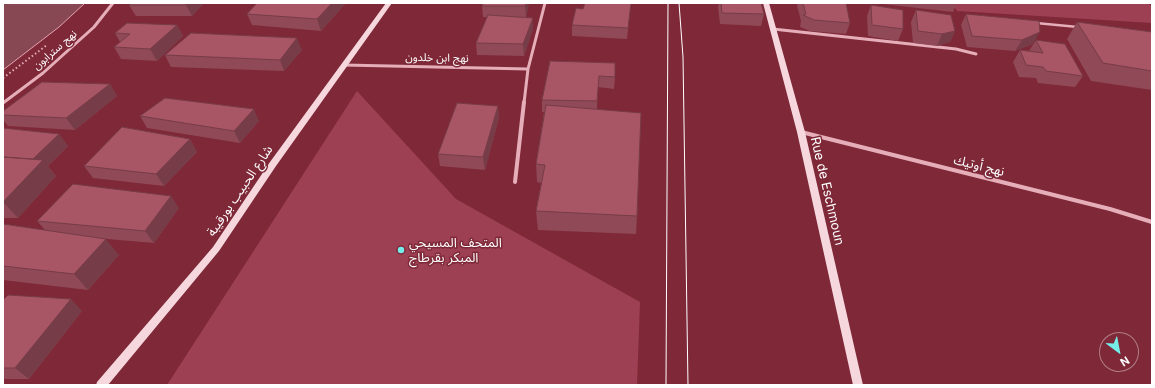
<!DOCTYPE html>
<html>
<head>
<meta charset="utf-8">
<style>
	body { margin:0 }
	#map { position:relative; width:1155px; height:388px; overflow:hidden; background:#7e2838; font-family:Inter,sans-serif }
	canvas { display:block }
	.frame { position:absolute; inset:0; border:4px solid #fff; pointer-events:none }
	.north { position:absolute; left:1099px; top:332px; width:40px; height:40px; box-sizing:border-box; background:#7e2838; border:1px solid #b27e88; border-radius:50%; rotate:148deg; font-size:11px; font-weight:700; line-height:16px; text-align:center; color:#fff }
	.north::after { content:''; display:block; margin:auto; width:14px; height:18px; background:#75ece8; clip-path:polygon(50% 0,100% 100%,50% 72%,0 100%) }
</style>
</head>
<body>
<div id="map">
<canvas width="1155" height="388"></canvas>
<div class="frame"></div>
<div class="north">N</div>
</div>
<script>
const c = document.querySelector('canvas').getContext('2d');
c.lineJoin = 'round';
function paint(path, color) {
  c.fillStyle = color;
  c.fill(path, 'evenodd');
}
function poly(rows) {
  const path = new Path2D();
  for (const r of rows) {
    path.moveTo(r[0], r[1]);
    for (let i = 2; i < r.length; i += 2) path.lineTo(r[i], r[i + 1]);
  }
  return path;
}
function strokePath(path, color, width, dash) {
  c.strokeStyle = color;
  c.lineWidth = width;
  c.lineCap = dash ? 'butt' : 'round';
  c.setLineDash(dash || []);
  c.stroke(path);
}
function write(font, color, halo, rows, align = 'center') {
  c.font = font + ' Inter,"Noto Sans Arabic",sans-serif';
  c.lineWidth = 3;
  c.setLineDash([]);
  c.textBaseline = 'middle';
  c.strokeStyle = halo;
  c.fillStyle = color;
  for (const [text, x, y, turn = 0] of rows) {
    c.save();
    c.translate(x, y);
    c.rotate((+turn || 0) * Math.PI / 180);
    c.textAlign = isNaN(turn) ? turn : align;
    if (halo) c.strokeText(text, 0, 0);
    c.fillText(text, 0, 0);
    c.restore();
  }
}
paint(poly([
	[952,3,1148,3,1152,7,1152,23,957,11],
	[357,91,456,199,640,302,637,385,167,385]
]), '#9d4053');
const water = poly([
	[3,3,85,3,59,27,3,70,3,3]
]);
paint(water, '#874854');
strokePath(water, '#e5a3b1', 1);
strokePath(poly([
	[3,78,47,45]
]), '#e5aeb9', 2, [1.5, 2.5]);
strokePath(poly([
	[1036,23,1078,27]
]), '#e5aeb9', 2.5);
strokePath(poly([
	[773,29,956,49,976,54],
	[344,65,528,69],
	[3,103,43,73,94,27,113,3],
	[524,103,528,69,545,3]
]), '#e5aeb9', 3);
strokePath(poly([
	[801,132,1110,209,1152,222],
	[515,182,524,102]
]), '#e5aeb9', 4);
paint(poly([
	[386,3,392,3,276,166,219,251,108,385,96,385,97,382,213,247,270,162,386,3],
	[763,3,769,3,805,132,863,385,853,385,797,132,763,3]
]), '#f5d7dd');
strokePath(poly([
	[679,3,683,57,688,385],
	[666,385,668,3]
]), '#fff', 1);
paint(poly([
	[204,3,192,16,136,16,129,5],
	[257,3,346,3,321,31,252,25,247,14],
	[445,3,468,3,467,4],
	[483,3,529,3,526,17,533,29,524,56,477,55,476,43,487,17,483,17,482,6],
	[631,3,627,39,572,36,572,25,583,9],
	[719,3,761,3,764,14,761,26,720,24,718,7],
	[798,3,846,3,850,23,846,34,810,31,800,27,801,21,797,5],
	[874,3,957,3,953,12],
	[871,5,903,29,898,41,868,36,867,16],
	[916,10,955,31,950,42,937,46,913,43,911,22],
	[966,14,1033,44,1015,51,967,47,961,25],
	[1077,22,1152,32,1152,90,1091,81,1067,39],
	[177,25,183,36,157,61,121,59,114,47,120,42,115,33],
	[1036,40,1083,76,1075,87,1038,83,1036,78,1019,77,1013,62,1020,50,1029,51],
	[302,50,284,71,171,67,165,55],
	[550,61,615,77,614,89,598,87,597,109,637,216,636,234,538,230,536,211,542,183,537,182,536,164,544,112,542,112,542,100],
	[110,84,117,96,75,130,8,126,3,120,3,111],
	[498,106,499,118,485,170,440,166,438,154],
	[140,116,259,121,240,143,147,128],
	[3,128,59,134,68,146,48,166,56,176,18,218,3,218],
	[190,139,197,152,164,186,93,178,84,166],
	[179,208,154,243,96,238,119,255,88,290,3,280,3,224,45,230,37,221],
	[3,300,82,311,29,379,3,379]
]), '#904957');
paint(poly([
	[188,3,204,3,192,16,186,5],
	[332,3,346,3,321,31,317,19],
	[526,3,529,3,526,18,525,6],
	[533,18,533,29,524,56,523,44],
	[177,25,183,36,157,61,150,49],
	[955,31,950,42,937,46,942,34],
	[1040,32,1033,44,1015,51,1022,40],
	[297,38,302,50,284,71,280,60],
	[110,84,117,96,75,130,66,118],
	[498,106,499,118,485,170,483,157],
	[254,109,259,121,240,143,234,131],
	[59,134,68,146,48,166,56,176,18,218,3,202,29,162],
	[190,139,197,152,164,186,156,174],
	[171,196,179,208,154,243,145,231],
	[106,239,119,255,88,290,74,274],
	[71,299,82,311,29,379,15,368]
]), '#763c47');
const building = poly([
	[132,3,188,3,186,5,129,5,132,3],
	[257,3,332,3,317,19,247,14,257,3],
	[483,3,526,3,525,6,482,6,483,3],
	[585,3,631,3,628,28,572,25,576,8,583,9,585,3],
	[721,3,761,3,764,14,722,13,721,3],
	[803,3,846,3,850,23,814,20,803,15,806,14,803,3],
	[871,5,903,10,903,29,872,25,871,5],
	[916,10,951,15,955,31,942,34,918,31,916,10],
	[966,14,1039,21,1040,32,1022,40,972,36,966,14],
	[488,15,533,18,523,44,476,43,488,15],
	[1077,22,1152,32,1152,71,1103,63,1077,22],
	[127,23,177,25,150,49,114,47,130,34,115,33,127,23],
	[191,33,297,38,280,60,165,55,191,33],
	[1036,40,1065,44,1083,76,1046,71,1043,67,1026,65,1020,50,1043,53,1036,40],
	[550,61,615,63,615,77,599,76,597,101,542,100,550,61],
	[42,82,110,84,66,118,3,115,3,111,42,82],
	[165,98,254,109,234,131,140,116,165,98],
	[457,103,498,106,483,157,438,154,457,103],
	[546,105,641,113,637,216,536,211,545,165,536,164,546,105],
	[122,127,190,139,156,174,84,166,122,127],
	[3,128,59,134,33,159,3,157,3,128],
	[3,157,43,160,3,202,3,157],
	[73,184,171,196,145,231,37,221,73,184],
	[3,224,106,239,74,274,3,266,3,224],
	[8,295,71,299,15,368,3,368,3,300,8,295]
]);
paint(building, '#a85565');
strokePath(building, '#763c47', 1);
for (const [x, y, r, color] of [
	[401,250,4,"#75ece8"]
]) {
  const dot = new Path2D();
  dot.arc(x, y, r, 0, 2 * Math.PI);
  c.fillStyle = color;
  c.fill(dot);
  strokePath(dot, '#7e2838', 1.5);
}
write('11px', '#fff', '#7e2838', [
	["نهج سترابون",55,50,-41],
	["نهج ابن خلدون",437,58,1]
]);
write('13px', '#fff', '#7e2838', [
	["نهج أوتيك",979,166,14],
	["شارع الحبيب بورقيبة",240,191,-56],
	["Rue de Eschmoun",827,191,77]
]);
write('13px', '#fff', '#7e2838', [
	["المتحف المسيحي",409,243],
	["المبكر بقرطاج",409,258]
], 'left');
</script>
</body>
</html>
